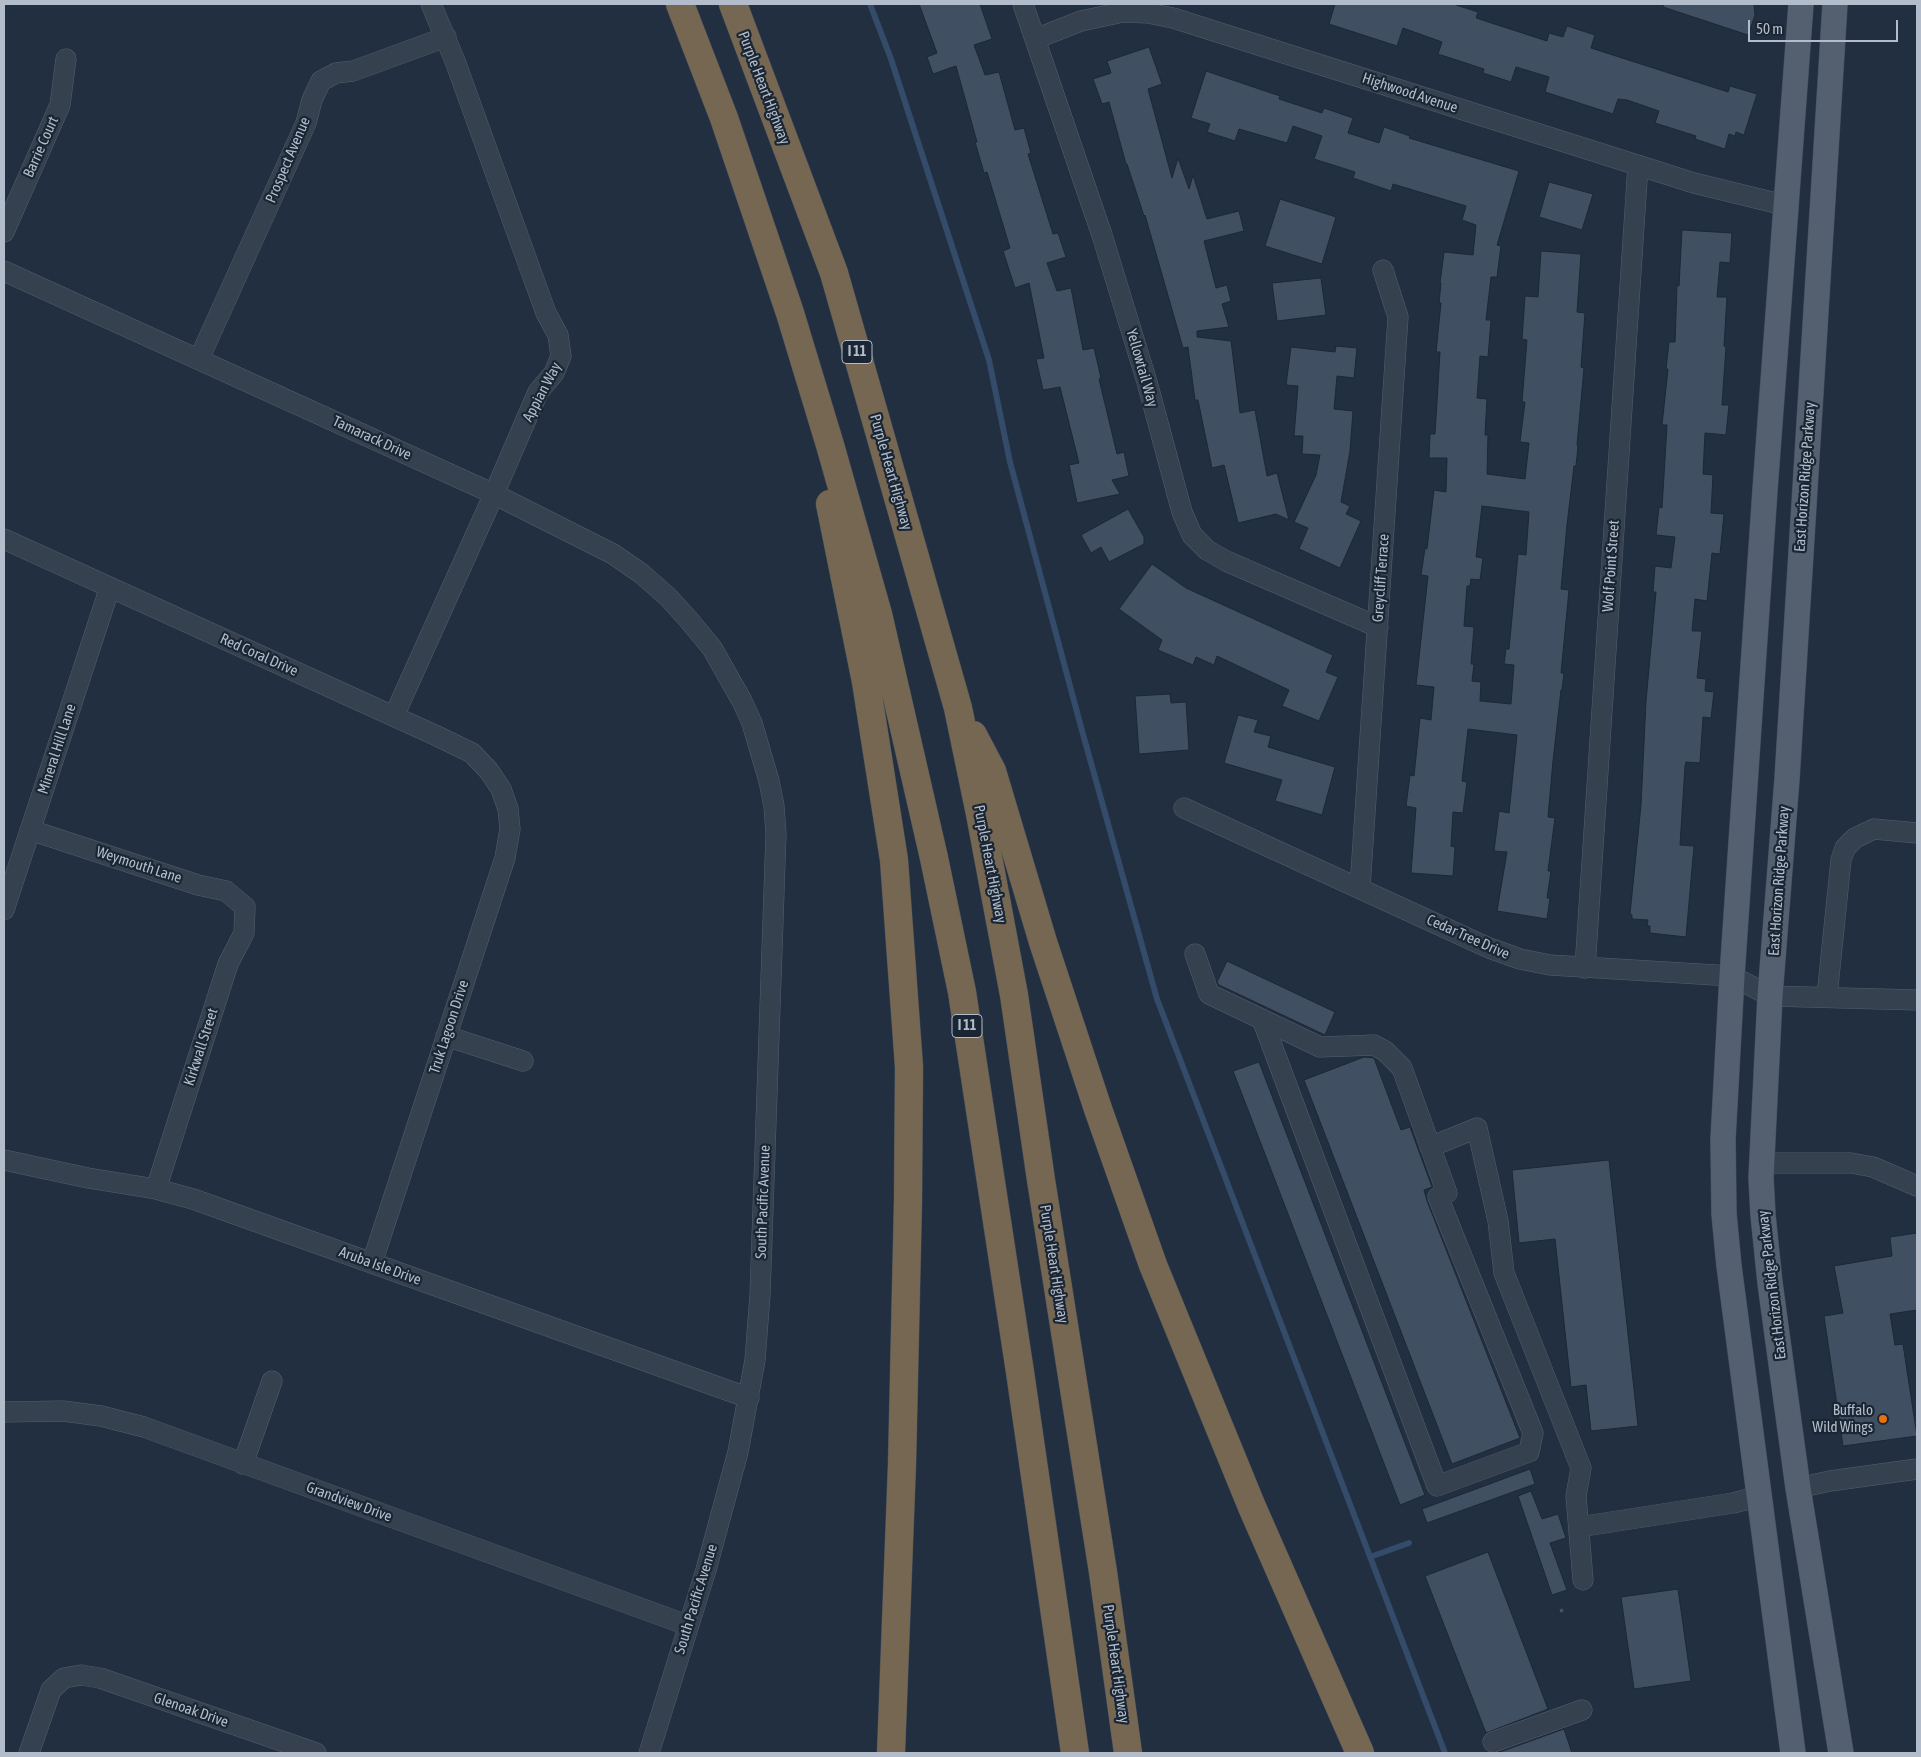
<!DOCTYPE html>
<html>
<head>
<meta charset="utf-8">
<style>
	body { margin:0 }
	#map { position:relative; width:1921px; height:1757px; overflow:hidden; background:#212f40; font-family:"Asap Condensed",sans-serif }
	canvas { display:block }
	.frame { position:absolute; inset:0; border:5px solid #b2bccb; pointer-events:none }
	.scale { position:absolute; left:1748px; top:20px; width:150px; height:22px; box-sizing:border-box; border:2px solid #b2bccb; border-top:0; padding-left:6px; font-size:15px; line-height:18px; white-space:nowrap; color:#b2bccb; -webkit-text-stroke:4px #1b2634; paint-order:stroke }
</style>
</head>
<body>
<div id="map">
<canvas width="1921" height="1757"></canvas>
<div class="frame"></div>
<div class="scale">50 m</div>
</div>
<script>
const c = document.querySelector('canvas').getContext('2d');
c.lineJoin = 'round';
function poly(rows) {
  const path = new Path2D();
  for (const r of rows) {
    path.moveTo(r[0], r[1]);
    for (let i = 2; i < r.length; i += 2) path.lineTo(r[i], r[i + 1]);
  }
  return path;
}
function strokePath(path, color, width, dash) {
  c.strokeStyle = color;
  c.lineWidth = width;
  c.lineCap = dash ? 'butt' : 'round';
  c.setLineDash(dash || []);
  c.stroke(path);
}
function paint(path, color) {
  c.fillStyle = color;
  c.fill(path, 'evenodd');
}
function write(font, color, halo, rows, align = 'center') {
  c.font = font + ' "Asap Condensed",sans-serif';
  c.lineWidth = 4.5;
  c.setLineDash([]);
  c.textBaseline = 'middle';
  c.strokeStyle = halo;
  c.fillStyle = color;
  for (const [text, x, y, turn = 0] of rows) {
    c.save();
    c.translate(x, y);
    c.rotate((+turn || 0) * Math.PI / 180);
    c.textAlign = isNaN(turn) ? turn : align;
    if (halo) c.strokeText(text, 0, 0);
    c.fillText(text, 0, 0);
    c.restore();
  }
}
strokePath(poly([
	[870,4,891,59,989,360,1010,462,1081,727,1157,999,1445,1753],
	[1370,1557,1409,1543]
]), '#344b69', 6);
const building = poly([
	[919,4,980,4,992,39,974,45,985,75,999,72,1015,130,1024,128,1031,153,1028,154,1053,234,1058,233,1066,257,1047,263,1057,291,1071,288,1083,350,1094,348,1101,378,1099,379,1117,454,1124,452,1129,476,1112,480,1120,494,1077,503,1069,465,1079,463,1060,387,1043,390,1036,359,1044,358,1029,283,1015,288,1003,251,1010,248,987,172,984,173,975,142,977,142,956,66,933,74,927,57,937,53,919,4],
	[1335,4,1453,4,1478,12,1476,18,1547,41,1549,33,1563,37,1567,26,1595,35,1591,48,1728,92,1730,86,1757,94,1744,135,1736,132,1735,136,1729,134,1725,149,1695,139,1696,136,1655,123,1659,111,1627,100,1618,99,1613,114,1545,92,1549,77,1516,67,1511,82,1483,73,1484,69,1438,54,1442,42,1403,28,1397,46,1329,24,1335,4],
	[1664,4,1754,4,1755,15,1748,35,1663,7,1664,4],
	[1149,47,1162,84,1148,89,1172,178,1178,158,1189,189,1193,175,1207,219,1239,211,1244,231,1204,241,1216,288,1227,285,1231,301,1222,304,1229,327,1197,331,1197,337,1231,341,1240,413,1255,410,1267,476,1277,473,1289,520,1276,514,1238,523,1224,465,1212,468,1198,400,1195,400,1188,347,1183,348,1145,215,1144,216,1127,164,1126,164,1109,102,1102,104,1093,79,1111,73,1107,61,1149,47],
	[1206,71,1280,96,1279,99,1322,113,1324,108,1353,118,1348,133,1379,143,1384,127,1410,136,1409,138,1519,171,1497,245,1501,246,1497,277,1491,277,1486,320,1491,320,1488,357,1480,356,1477,398,1487,399,1485,435,1488,435,1487,474,1525,479,1529,443,1520,442,1525,402,1522,402,1527,340,1522,339,1525,296,1538,297,1541,251,1581,254,1577,312,1585,313,1581,367,1584,368,1577,445,1578,446,1576,466,1574,466,1567,525,1561,589,1569,590,1561,673,1564,673,1562,690,1561,690,1553,761,1548,817,1555,818,1548,871,1551,871,1547,898,1550,898,1547,919,1497,911,1507,852,1494,851,1499,811,1509,813,1517,735,1468,729,1462,781,1467,782,1463,813,1453,812,1451,846,1455,847,1453,876,1411,873,1416,808,1406,806,1410,775,1414,776,1420,718,1431,720,1434,687,1416,685,1428,576,1421,575,1425,548,1427,549,1434,490,1446,492,1447,458,1429,458,1430,434,1435,434,1440,352,1436,352,1441,303,1439,303,1441,283,1440,283,1444,252,1473,255,1476,225,1462,220,1466,206,1393,184,1391,191,1353,178,1355,172,1314,159,1322,136,1293,126,1287,143,1239,129,1235,141,1207,132,1210,124,1191,118,1206,71],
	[1482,506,1529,512,1526,555,1518,554,1509,649,1506,649,1504,664,1514,665,1511,704,1480,701,1481,682,1472,681,1474,664,1471,664,1474,627,1464,626,1467,586,1470,586,1471,579,1480,580,1483,558,1476,557,1482,506],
	[1549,182,1593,194,1582,230,1539,217,1549,182],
	[1280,199,1336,217,1322,264,1265,246,1280,199],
	[1682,230,1732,233,1730,263,1720,262,1717,297,1727,297,1724,346,1726,347,1722,405,1729,405,1726,435,1705,433,1703,474,1713,475,1711,513,1724,514,1720,554,1712,553,1707,601,1695,599,1692,631,1702,631,1697,678,1706,679,1705,691,1714,692,1711,718,1703,717,1700,763,1686,762,1685,766,1680,845,1694,846,1686,937,1650,933,1650,926,1647,926,1648,920,1632,919,1632,915,1630,914,1641,805,1646,701,1656,592,1653,592,1655,566,1671,568,1675,537,1656,535,1659,507,1662,508,1667,425,1662,425,1668,369,1666,369,1669,342,1675,342,1677,285,1679,286,1682,230],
	[1321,278,1326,315,1277,321,1272,283,1321,278],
	[1336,346,1357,348,1354,378,1337,376,1334,409,1353,411,1350,451,1341,502,1350,506,1346,514,1361,521,1340,568,1299,549,1308,528,1294,522,1316,475,1320,455,1302,454,1303,436,1294,436,1298,386,1286,385,1291,347,1335,352,1336,346],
	[1128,509,1144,537,1144,544,1109,562,1101,547,1091,553,1081,535,1128,509],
	[1152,564,1186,588,1333,655,1326,672,1338,677,1319,721,1282,706,1289,690,1217,656,1214,665,1196,657,1193,665,1158,650,1162,640,1119,609,1152,564],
	[1170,694,1171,703,1186,702,1189,750,1139,754,1135,696,1170,694],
	[1238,715,1258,720,1254,732,1271,736,1268,747,1335,767,1322,815,1275,801,1282,780,1224,763,1238,715],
	[1227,961,1335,1012,1325,1035,1219,985,1217,982,1227,961],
	[1364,1057,1374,1058,1401,1130,1410,1127,1432,1187,1424,1190,1427,1201,1520,1438,1452,1464,1304,1080,1364,1057],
	[1259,1062,1425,1495,1400,1505,1233,1071,1259,1062],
	[1609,1160,1638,1426,1591,1431,1586,1385,1571,1387,1555,1239,1519,1243,1512,1170,1609,1160],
	[1917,1233,1917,1310,1890,1314,1895,1345,1903,1344,1917,1436,1843,1446,1824,1316,1843,1313,1834,1266,1892,1256,1890,1237,1917,1233],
	[1530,1469,1535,1484,1427,1523,1422,1509,1530,1469],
	[1531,1491,1542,1519,1558,1514,1566,1538,1550,1543,1567,1590,1552,1595,1518,1496,1531,1491],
	[1488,1552,1548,1709,1486,1733,1425,1576,1488,1552],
	[1678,1589,1691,1681,1634,1689,1621,1597,1678,1589],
	[1564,1729,1572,1753,1497,1753,1564,1729]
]);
paint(building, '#404f62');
strokePath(building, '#1d2836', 1);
const minor = poly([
	[1023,4,1102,235,1147,382,1182,512,1192,535,1207,550,1226,561,1378,627],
	[1035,39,1081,21,1123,12,1148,13,1173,18,1694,183,1784,205],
	[4,232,60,105,66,59],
	[4,271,494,494,613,554,642,574,668,597,688,619,712,648,742,701,752,723,769,781,774,806,776,834,760,1295,755,1360,738,1452,706,1570,649,1753],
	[199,359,306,123,312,100,321,81,336,73,353,71,446,37],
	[4,539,437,736,472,753,489,771,501,789,508,809,510,829,505,858,372,1263],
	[394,716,494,494,538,392,554,373,561,356,558,335,546,313,455,61,431,4],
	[1184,808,1489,948,1520,959,1550,965,1732,976,1770,996,1917,1000],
	[30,830,198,885,226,891,245,907,244,933,228,964,156,1189],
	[1360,888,1398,317,1383,270],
	[4,910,110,587],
	[1195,954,1209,994,1320,1047,1374,1045,1385,1051,1402,1068,1447,1193,1438,1197,1533,1433,1529,1452,1437,1486,1262,1019],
	[1585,968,1638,165],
	[1827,996,1841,860,1845,848,1855,838,1874,829,1917,833],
	[446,1036,523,1061],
	[1430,1147,1477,1128,1498,1221,1504,1273,1581,1468,1576,1496,1583,1580],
	[4,1160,88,1178,156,1189,193,1199,749,1398],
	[1762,1163,1851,1163,1873,1167,1917,1186],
	[4,1412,63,1411,101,1416,144,1427,687,1625],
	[243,1464,272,1381],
	[1798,1488,1830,1481,1917,1469],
	[1579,1527,1733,1503,1761,1496],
	[1493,1742,1582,1710],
	[29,1753,51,1690,64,1678,81,1675,100,1678,316,1753]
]);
const major = poly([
	[1835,4,1787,779,1770,996,1761,1178,1763,1215,1770,1283,1798,1488,1841,1753],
	[1793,1753,1729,1266,1724,1214,1723,1139,1732,976,1765,490,1801,4]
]);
const highway = poly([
	[680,4,724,118,790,313,830,445,878,614,934,858,962,992,1020,1372,1075,1753],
	[733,4,834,273,958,708,980,814,1014,995,1041,1180,1103,1572,1128,1753],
	[830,504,866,682,894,860,909,1067,908,1201,902,1464,891,1753],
	[973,735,992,771,1043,942,1098,1109,1153,1265,1252,1507,1360,1753]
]);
strokePath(minor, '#545f6d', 21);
strokePath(major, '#3f4a58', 26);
strokePath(highway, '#3e4957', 29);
strokePath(poly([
	[1560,1611,1563,1610]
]), '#425b5e', 3, [4, 4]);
strokePath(minor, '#364150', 20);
strokePath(major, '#546070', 25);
strokePath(highway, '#766752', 28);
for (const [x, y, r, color] of [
	[1883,1419,5,"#e8710a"]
]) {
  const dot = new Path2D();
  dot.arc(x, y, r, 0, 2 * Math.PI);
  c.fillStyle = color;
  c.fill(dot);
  strokePath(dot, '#1b2634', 2);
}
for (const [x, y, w] of [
	[857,352,30],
	[967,1026,30]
]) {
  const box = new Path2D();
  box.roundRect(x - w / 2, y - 11.5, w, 23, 4);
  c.fillStyle = '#1b2634';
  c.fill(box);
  strokePath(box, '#b2bccb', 1);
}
write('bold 14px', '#b2bccb', null, [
	["I 11",857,352],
	["I 11",967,1026]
]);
write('15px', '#b2bccb', '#1b2634', [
	["Purple Heart Highway",764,88,69],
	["Highwood Avenue",1410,93,18],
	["Barrie Court",41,147,-66],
	["Prospect Avenue",288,160,-67],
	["Yellowtail Way",1142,368,74],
	["Appian Way",542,392,-62],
	["Tamarack Drive",372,438,25],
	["Purple Heart Highway",891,472,74],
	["East Horizon Ridge Parkway",1805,477,-86],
	["Wolf Point Street",1611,566,-86],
	["Greycliff Terrace",1381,578,-86],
	["Red Coral Drive",259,655,24],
	["Mineral Hill Lane",57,749,-72],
	["Purple Heart Highway",990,864,79],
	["Weymouth Lane",139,865,18],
	["East Horizon Ridge Parkway",1779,881,-86],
	["Cedar Tree Drive",1468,937,24],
	["Truk Lagoon Drive",449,1027,-72],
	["Kirkwall Street",201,1047,-72],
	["South Pacific Avenue",763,1202,-88],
	["Purple Heart Highway",1054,1264,81],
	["Aruba Isle Drive",380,1266,20],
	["East Horizon Ridge Parkway",1772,1285,-97],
	["Grandview Drive",349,1502,20],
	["South Pacific Avenue",696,1599,-73],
	["Purple Heart Highway",1116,1664,82],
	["Glenoak Drive",191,1710,19]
]);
write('15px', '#b2bccb', '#1b2634', [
	["Buffalo",1873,1410],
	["Wild Wings",1873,1427]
], 'right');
</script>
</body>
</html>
